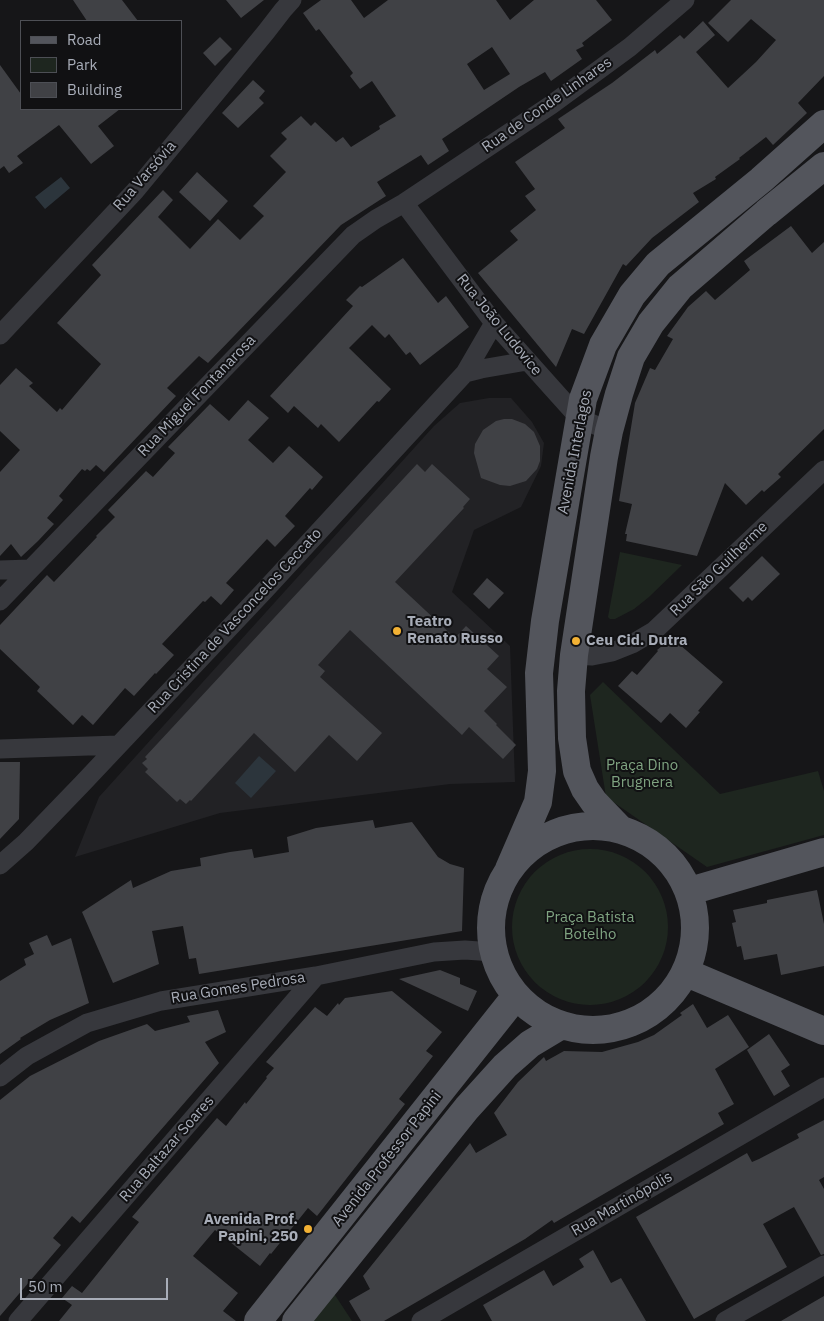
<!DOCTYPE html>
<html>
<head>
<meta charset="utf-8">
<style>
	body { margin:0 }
	#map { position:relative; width:824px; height:1321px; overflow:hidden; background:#161618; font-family:"IBM Plex Sans",sans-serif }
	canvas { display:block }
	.legend { position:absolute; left:20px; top:20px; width:162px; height:90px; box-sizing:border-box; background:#111113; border:1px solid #4d4f55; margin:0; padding:6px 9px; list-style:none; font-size:15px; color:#a8adb8 }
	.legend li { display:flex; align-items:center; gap:10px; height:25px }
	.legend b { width:25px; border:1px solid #4d4f55 }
	.scale { position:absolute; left:20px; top:1278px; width:148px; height:22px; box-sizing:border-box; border:2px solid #a8adb8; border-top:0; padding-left:6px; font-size:15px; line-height:18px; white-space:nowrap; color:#a8adb8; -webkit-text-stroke:4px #111113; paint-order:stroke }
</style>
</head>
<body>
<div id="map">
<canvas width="824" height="1321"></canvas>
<ul class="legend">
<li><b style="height:6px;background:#53555c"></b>Road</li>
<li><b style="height:14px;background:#1e261f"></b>Park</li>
<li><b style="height:14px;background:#404145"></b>Building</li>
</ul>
<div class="scale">50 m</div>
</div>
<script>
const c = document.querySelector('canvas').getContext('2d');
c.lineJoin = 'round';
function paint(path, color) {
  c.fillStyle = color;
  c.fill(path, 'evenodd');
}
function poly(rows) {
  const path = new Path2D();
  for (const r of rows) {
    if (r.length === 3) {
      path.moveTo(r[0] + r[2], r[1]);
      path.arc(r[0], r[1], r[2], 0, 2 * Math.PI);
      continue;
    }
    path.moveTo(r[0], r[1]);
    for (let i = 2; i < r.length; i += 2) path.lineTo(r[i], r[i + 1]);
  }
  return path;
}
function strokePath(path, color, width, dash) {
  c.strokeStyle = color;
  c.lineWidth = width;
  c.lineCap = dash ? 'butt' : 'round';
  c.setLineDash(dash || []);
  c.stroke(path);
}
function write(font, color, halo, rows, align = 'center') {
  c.font = font + ' "IBM Plex Sans",sans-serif';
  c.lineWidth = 4;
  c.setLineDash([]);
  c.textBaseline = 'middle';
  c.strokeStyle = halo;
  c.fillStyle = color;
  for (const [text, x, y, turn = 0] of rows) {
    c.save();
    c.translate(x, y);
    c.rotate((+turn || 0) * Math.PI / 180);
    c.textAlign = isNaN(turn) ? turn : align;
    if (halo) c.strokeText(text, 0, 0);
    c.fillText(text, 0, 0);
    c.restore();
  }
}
paint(poly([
	[489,398,511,398,532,422,544,443,541,466,521,507,474,530,452,592,510,646,515,782,450,784,220,813,75,857,99,797,434,426,460,403]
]), '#222225');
paint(poly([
	[620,552,682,565,649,597,634,609,615,619,610,619,608,617],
	[603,682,720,794,818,771,824,791,824,835,707,867,606,797,590,695],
	[590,927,78],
	[333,1292,352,1321,310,1321]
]), '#1e261f');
paint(poly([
	[61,177,70,188,45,209,35,197],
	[259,756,276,771,251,798,235,783]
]), '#2c353c');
paint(poly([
	[73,0,122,0,138,21,87,21],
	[226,0,264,0,241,18],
	[321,0,351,0,364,18,388,0,496,0,510,20,534,0,596,0,612,20,582,43,584,46,576,50,582,59,551,81,545,72,519,87,442,139,449,151,428,165,421,155,377,182,386,196,341,225,208,363,199,356,167,388,176,396,104,472,96,465,90,471,87,469,85,471,82,469,59,496,63,500,47,518,54,524,38,541,21,557,11,544,0,556,0,472,20,450,0,431,0,385,16,368,33,383,29,386,57,412,60,408,62,410,101,364,57,323,101,275,92,265,163,190,173,200,158,217,190,249,218,219,240,240,264,216,253,206,286,172,270,156,287,139,281,133,301,116,311,126,315,122,336,142,343,137,351,147,380,129,379,126,396,116,372,81,360,89,350,76,353,73,319,29,316,31,303,13],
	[492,47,510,74,484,90,467,64],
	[731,0,824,0,824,76,798,103,807,113,773,145,766,137,739,158,740,159,715,177,716,179,693,193,699,202,652,238,626,266,623,264,584,334,572,329,556,367,478,273,518,240,510,231,536,210,525,196,535,189,515,162,565,128,558,119,612,83,655,50,657,54,680,35,684,39,703,21,715,35,696,52,728,88,756,62,776,40,751,19,728,42,708,23],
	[220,37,232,49,215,66,203,53],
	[0,65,21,94,21,109,120,109,98,126,114,146,91,164,59,125,17,156,23,163,9,173,4,166,0,169],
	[253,80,265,91,259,98,264,103,238,128,222,113],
	[197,172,228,201,210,221,179,192],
	[791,226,812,253,824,242,824,429,778,474,781,477,764,492,762,490,746,505,725,483,697,556,626,541,627,534,625,534,632,504,619,501,635,403,650,368,655,370,673,339,667,336,688,307,706,291,715,300,750,270,744,261],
	[403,258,438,303,446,296,469,327,420,365,410,352,406,355,389,334,385,338,372,325,349,348,391,389,379,402,377,401,339,442,321,424,318,428,294,406,288,413,270,396,353,306,346,300,360,286,362,287],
	[248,400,269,418,248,440,273,463,289,446,323,477,312,490,310,488,285,516,295,526,275,547,267,539,226,583,234,590,221,605,211,596,205,602,203,601,162,644,174,655,156,674,155,673,134,696,125,688,93,725,82,715,73,725,37,691,40,687,0,649,0,625,47,575,54,582,97,537,96,536,115,517,108,510,146,471,153,477,175,453,168,447,210,404,229,421],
	[504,419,512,419,525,424,534,432,540,446,540,461,537,469,526,481,510,486,500,485,481,478,474,453,475,444,483,430,496,421],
	[417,464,425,472,432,464,470,499,463,507,464,508,395,582,455,638,466,626,499,656,487,669,507,687,484,711,497,724,496,725,516,745,503,759,469,727,462,735,350,630,318,665,325,671,320,677,382,733,357,761,329,735,295,772,254,733,191,801,190,800,186,804,180,799,177,802,145,772,148,769,142,763,147,759,145,757],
	[762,556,780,574,752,601,748,597,743,602,729,588],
	[487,578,504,593,489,609,473,594],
	[672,638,723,682,698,711,700,712,686,728,670,713,661,723,618,686,632,671,637,675,658,651,657,650],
	[0,762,20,762,19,819,0,839],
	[373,820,375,828,412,822,438,857,450,864,464,868,462,931,199,974,196,958,189,959,183,926,152,931,159,964,113,983,82,912,131,880,133,888,171,871,201,866,200,858,230,852,252,849,254,858,289,852,287,837,316,828],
	[817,890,824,924,824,966,781,975,777,954,744,960,741,946,737,947,732,923,736,922,733,910,767,903,767,900],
	[47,935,52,946,71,938,89,1003,50,1020,20,1038,21,1039,0,1054,0,981,26,965,24,959,34,954,29,943],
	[440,970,460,978,460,984,477,991,468,1011,399,979],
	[392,991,442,1032,426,1051,433,1056,399,1099,405,1104,317,1216,308,1208,271,1254,270,1253,260,1266,215,1230,193,1256,238,1293,223,1311,236,1321,59,1321,72,1305,62,1298,72,1286,82,1293,139,1222,132,1217,217,1118,226,1126,245,1102,246,1104,267,1078,266,1077,274,1068,266,1062,315,1007,327,1016,338,1003,339,1005,345,998],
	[693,1004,707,1028,728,1015,749,1047,715,1069,734,1104,718,1113,724,1124,554,1223,552,1220,525,1239,384,1321,361,1321,349,1301,370,1289,363,1276,470,1143,476,1153,507,1135,494,1113,518,1082,544,1057,546,1061,564,1051,602,1052,638,1042,654,1035,682,1015,680,1013],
	[218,1010,226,1032,205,1042,219,1063,80,1223,72,1216,53,1238,61,1245,0,1316,0,1100,30,1076,99,1041,147,1024,155,1031,190,1022,187,1016],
	[769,1034,790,1065,781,1071,790,1086,774,1096,747,1050],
	[824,1120,824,1177,819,1180,824,1189,824,1254,821,1255,794,1207,763,1224,787,1267,694,1319,636,1217,747,1153,752,1162,759,1159,799,1138,797,1134],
	[593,1250,611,1283,621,1278,646,1321,492,1321,483,1305,544,1270,553,1286,584,1267,579,1259],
	[824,1296,824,1321,781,1321]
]), '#404145');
strokePath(poly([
	[404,203,494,323,552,388,579,418,609,431],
	[0,335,135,191,266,32,283,10,292,0],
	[465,373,481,369,527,361],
	[0,570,30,569],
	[0,601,353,235,376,219,404,203,551,105,630,47,685,0],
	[574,655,592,656,612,652,632,644,654,631,824,470],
	[0,749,118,745],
	[0,865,26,842,82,784,265,590,465,373,494,323],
	[0,1077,27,1056,87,1023,161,1001,316,976,434,952,465,950,493,952],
	[18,1321,316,976],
	[421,1321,824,1087],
	[725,1321,824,1265]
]), '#37383d', 19);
strokePath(poly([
	[593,928,102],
	[619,828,594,802,585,789,577,771,572,738,571,691,574,655,604,457,609,431,619,394,631,357,651,323,680,287,766,213,824,166],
	[509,869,538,802,542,771,539,673,545,621,583,399,603,345,632,295,658,264,761,180,824,124],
	[690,891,824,852],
	[687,973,824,1031],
	[258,1321,516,996],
	[296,1321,467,1108,505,1066,530,1044,560,1026]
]), '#53555c', 28);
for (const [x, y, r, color] of [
	[397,631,5,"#f2b134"],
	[576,641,5,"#f2b134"],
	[308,1229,5,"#f2b134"]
]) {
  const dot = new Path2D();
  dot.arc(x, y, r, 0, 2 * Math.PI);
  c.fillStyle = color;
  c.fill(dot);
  strokePath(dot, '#111113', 2);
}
write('15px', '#a8adb8', '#111113', [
	["Rua de Conde Linhares",547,105,-35],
	["Rua Varsóvia",145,176,-49],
	["Rua João Ludovice",499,325,51],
	["Rua Miguel Fontanarosa",197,396,-46],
	["Avenida Interlagos",575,452,-79],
	["Rua São Guilherme",719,569,-44],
	["Rua Cristina de Vasconcelos Ceccato",235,621,-47],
	["Rua Gomes Pedrosa",238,988,-9],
	["Rua Baltazar Soares",167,1149,-49],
	["Avenida Professor Papini",387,1159,-52],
	["Rua Martinópolis",622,1204,-30]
]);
write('bold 15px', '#a8adb8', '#111113', [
	["Teatro",407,622],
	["Renato Russo",407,639],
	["Ceu Cid. Dutra",586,641],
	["Avenida Prof.",298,1220,"right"],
	["Papini, 250",298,1237,"right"]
], 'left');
write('15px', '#7fa381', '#111113', [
	["Praça Dino",642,766],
	["Brugnera",642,783],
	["Praça Batista",590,918],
	["Botelho",590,935]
]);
</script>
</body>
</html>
